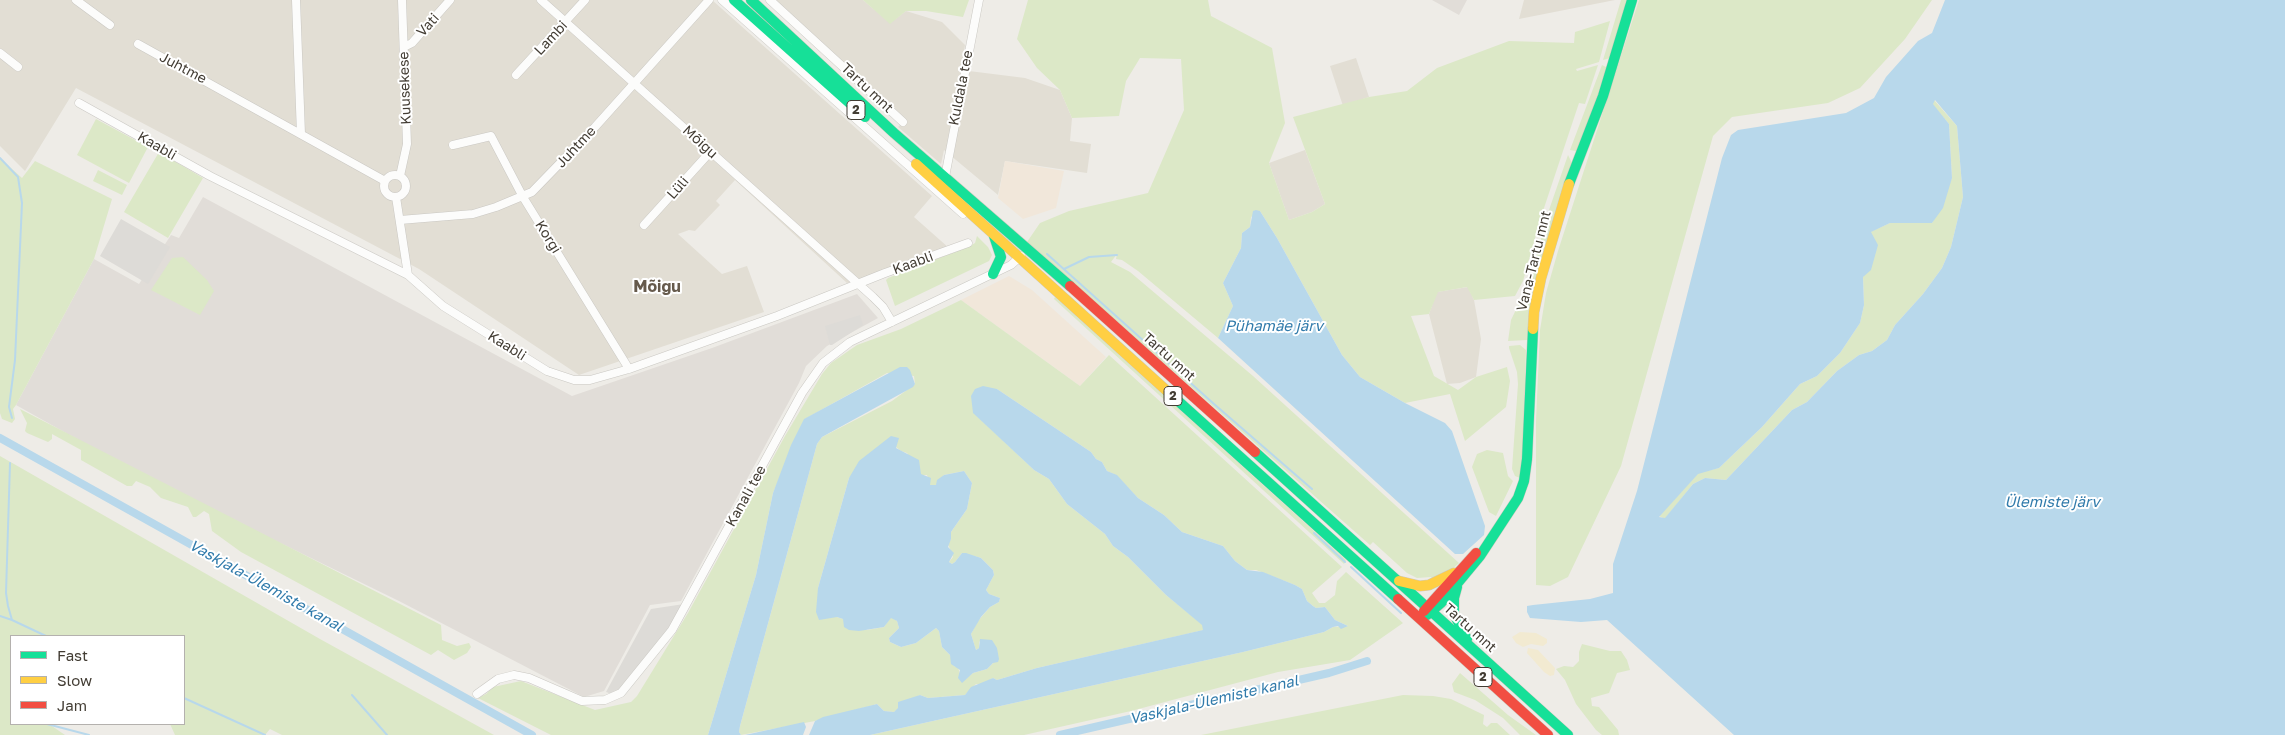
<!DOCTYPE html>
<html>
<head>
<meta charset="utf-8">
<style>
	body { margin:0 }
	#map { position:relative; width:2285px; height:735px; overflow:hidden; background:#eeece7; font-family:"Golos Text",sans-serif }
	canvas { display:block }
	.legend { position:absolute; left:10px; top:635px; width:175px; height:90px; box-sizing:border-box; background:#fff; border:1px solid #b4b1ae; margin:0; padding:6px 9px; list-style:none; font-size:15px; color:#433d34 }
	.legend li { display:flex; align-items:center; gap:10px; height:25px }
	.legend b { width:25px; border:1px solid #b4b1ae }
</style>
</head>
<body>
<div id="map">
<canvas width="2285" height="735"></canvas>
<ul class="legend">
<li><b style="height:6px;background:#16e098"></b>Fast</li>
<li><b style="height:6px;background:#ffcf43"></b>Slow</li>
<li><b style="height:6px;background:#f24e42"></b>Jam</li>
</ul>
</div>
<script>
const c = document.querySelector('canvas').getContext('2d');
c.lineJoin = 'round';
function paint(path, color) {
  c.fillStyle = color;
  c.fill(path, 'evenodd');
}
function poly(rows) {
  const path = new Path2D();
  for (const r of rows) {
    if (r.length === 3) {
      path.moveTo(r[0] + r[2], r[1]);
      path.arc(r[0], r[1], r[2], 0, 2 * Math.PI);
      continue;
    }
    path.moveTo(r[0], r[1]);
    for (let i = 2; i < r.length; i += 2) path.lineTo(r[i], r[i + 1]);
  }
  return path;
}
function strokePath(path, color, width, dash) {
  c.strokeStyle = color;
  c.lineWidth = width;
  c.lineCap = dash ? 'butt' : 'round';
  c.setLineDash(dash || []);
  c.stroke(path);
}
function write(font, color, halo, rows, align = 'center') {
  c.font = font + ' "Golos Text",sans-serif';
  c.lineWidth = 4;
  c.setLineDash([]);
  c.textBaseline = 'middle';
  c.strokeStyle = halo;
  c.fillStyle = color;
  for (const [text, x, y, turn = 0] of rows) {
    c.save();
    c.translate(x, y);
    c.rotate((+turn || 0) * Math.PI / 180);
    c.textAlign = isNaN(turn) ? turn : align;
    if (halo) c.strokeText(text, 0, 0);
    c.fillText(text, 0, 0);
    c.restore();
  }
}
paint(poly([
	[0,0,712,0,932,196,914,217,949,248,847,283,735,180,716,201,720,205,695,231,689,230,678,234,722,274,747,266,764,312,579,375,419,269,76,88,25,171,0,146],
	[776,0,863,0,890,23,906,11,942,22,965,45,961,70,1025,78,1060,90,1072,118,1070,141,1091,144,1087,173,1005,161,998,195,944,150,941,164,898,127,903,122,902,118],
	[1524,0,1615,0,1519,19],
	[1356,58,1369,97,1343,106,1330,66],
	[1305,150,1325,204,1312,212,1289,220,1269,163],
	[1468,287,1474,300,1481,339,1476,377,1460,383,1447,384,1429,314,1437,292]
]), '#e2ded4');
paint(poly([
	[1005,161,1064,171,1056,208,1023,219,998,198],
	[1009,276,1032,290,1106,357,1080,386,961,300]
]), '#f1e7da');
paint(poly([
	[1432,0,1467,0,1459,15],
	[203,197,572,396,712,348,857,294,878,318,827,346,806,366,799,383,681,601,650,605,604,691,584,697,399,601,139,474,16,405,94,259,139,284,171,235,179,238]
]), '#e1ddd8');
paint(poly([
	[863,0,969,0,963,17,926,11,906,11,890,24],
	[1028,0,1208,0,1211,16,1272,48,1285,123,1269,163,1289,220,1312,212,1325,204,1293,117,1369,97,1407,91,1437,68,1509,41,1574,43,1575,32,1610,21,1599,62,1576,69,1577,71,1598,65,1585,104,1579,103,1541,217,1523,281,1515,296,1474,300,1467,287,1438,292,1429,314,1411,316,1434,376,1458,390,1476,377,1507,367,1510,381,1506,407,1465,441,1450,394,1405,403,1360,377,1342,355,1277,238,1260,211,1251,217,1250,227,1242,233,1241,248,1223,283,1233,306,1218,338,1138,271,1122,260,1116,259,1117,254,1111,262,1130,272,1253,376,1459,563,1451,570,1433,580,1431,577,1417,578,1407,573,1373,542,1370,545,1027,242,1040,223,1069,211,1148,193,1184,110,1181,59,1140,58,1126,81,1119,116,1072,118,1060,90,1037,68,1017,39],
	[1621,0,1627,0,1610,58,1603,60],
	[1639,0,1932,0,1905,39,1860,88,1828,103,1732,117,1713,136,1621,466,1568,577,1550,586,1536,585,1536,421,1540,330,1546,293,1558,251],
	[1602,65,1606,67,1606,71,1588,127,1579,149,1576,151,1570,150],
	[1934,100,1957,126,1963,197,1951,247,1942,268,1923,294,1895,325,1887,340,1872,351,1859,355,1837,371,1807,402,1792,410,1726,480,1705,478,1693,484,1665,519,1659,516,1698,473,1719,468,1762,427,1800,384,1817,376,1840,353,1860,323,1864,305,1863,277,1870,232,1890,223,1932,223,1952,178,1949,124,1932,104],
	[96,119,148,147,129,183,77,155],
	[159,152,203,178,168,238,124,212],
	[1568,155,1572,163,1530,316,1527,340,1508,341,1511,320,1529,283,1549,210],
	[0,158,22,178,35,161,112,199,94,259,16,405,13,409,15,419,12,423,2,419,0,413],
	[98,170,127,185,122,195,93,181],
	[977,236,988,247,992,255,989,261,895,306,886,280,888,278,970,246,975,243],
	[183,257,207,280,214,291,200,315,151,290,172,258],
	[1055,297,1346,560,1344,564,1054,299],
	[961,300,1080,386,1109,355,1342,567,1312,593,1319,603,1325,603,1335,595,1337,581,1346,572,1403,623,1350,660,1278,672,1131,711,1024,735,870,735,1243,652,1324,632,1333,627,1348,626,1335,620,1325,607,1316,608,1313,606,1307,601,1302,589,1295,585,1256,570,1247,570,1235,561,1223,546,1182,532,1164,515,1138,498,1116,475,1107,471,1102,462,1096,459,1091,452,997,389,974,413,1034,470,1049,479,1067,504,1105,534,1113,546,1128,557,1166,595,1203,625,1204,630,1037,668,997,680,993,678,983,684,976,684,965,695,928,698,920,695,894,712,884,711,877,704,815,721,741,735,739,732,740,726,817,444,822,437,892,401,915,384,914,376,887,373,805,419,773,493,756,575,708,735,551,735,478,698,486,694,493,687,521,681,595,710,631,702,637,696,688,613,785,436,822,374,831,363,857,345,901,329],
	[887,440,901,451,907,453,921,475,927,475,930,485,936,485,944,475,964,471,972,483,967,509,951,532,951,539,948,544,953,557,949,562,952,564,955,562,962,553,981,558,993,570,994,575,986,590,989,594,1000,598,999,602,990,607,977,622,971,634,976,650,979,648,979,641,993,663,987,669,973,673,965,679,960,674,958,667,954,666,950,655,942,647,939,631,936,628,916,643,901,647,890,642,889,638,899,628,897,621,891,617,884,627,867,630,844,621,843,619,834,616,818,588,849,478],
	[1520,345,1526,350,1523,456,1520,478,1515,476,1512,469,1518,384,1517,372,1509,348,1509,346],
	[20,409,441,625,442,640,457,646,469,643,471,647,467,653,454,660,438,650,431,655,241,552,212,531,209,514,204,511,196,517,193,517,188,507,161,498,150,487,136,481,132,486,127,486,81,460,81,450,52,434,52,439,48,442,27,433,25,431,27,423],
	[1487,450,1503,453,1508,476,1513,481,1496,516,1489,512,1472,467,1477,454],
	[0,456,320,639,494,735,282,735,270,729,265,735,175,735,170,724,184,724,184,636,11,636,11,724,49,724,65,735,0,735],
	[1582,644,1610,651,1621,651,1627,660,1630,670,1617,673,1609,693,1591,698,1592,706,1599,707,1618,730,1619,735,1602,735,1596,730,1576,704,1565,680,1556,669,1564,666,1573,667,1579,661,1579,652],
	[1460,673,1508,715,1536,735,1520,735,1503,718,1475,700,1454,692,1452,684],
	[1403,695,1433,696,1451,699,1484,715,1483,724,1487,727,1491,723,1497,723,1510,735,1201,735]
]), '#dce8c7');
paint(poly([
	[1520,632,1536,633,1547,639,1547,643,1543,646,1531,644,1523,647,1516,643,1512,637],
	[1528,648,1538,650,1555,668,1554,675,1550,676,1544,672,1527,653]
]), '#f2ead1');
paint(poly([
	[121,219,170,247,148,284,100,256],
	[860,315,863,325,832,345,830,345,825,326],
	[684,604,671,628,618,692,612,694,606,692,651,609]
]), '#dddbd7');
paint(poly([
	[1945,0,2285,0,2285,735,1734,735,1607,620,1581,622,1530,618,1527,612,1527,606,1533,605,1590,599,1613,593,1613,564,1637,491,1722,158,1731,135,1738,130,1846,113,1874,98,1886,77,1918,41,1932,33],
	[1935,100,1957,126,1963,197,1951,247,1942,268,1923,294,1895,325,1887,340,1872,351,1859,355,1837,371,1807,402,1792,410,1726,480,1705,478,1693,484,1665,518,1659,517,1698,474,1719,468,1762,427,1800,384,1817,376,1840,353,1860,323,1864,305,1863,277,1871,270,1878,245,1871,232,1890,223,1932,223,1943,208,1952,178,1949,124,1933,104],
	[1256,210,1260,211,1277,238,1342,355,1360,377,1405,403,1445,423,1452,431,1485,526,1484,535,1463,554,1455,554,1218,338,1233,306,1223,283,1241,248,1242,233,1250,227,1253,211],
	[900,367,907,367,910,370,915,384,913,387,822,437,817,444,740,726,739,732,741,735,708,735,756,575,773,493,791,445,804,419],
	[983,386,997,389,1091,452,1096,459,1102,462,1107,471,1117,475,1138,498,1164,515,1182,532,1223,546,1235,561,1247,570,1263,572,1295,585,1302,589,1307,601,1313,606,1316,608,1325,607,1335,620,1348,626,1341,629,1338,626,1333,627,1324,632,1243,652,870,735,809,735,815,721,823,717,877,704,884,711,894,712,898,708,898,702,920,695,928,698,965,695,971,687,993,678,997,680,1037,668,1203,630,1202,625,1166,595,1128,557,1113,546,1105,534,1067,504,1049,479,1034,470,973,413,971,396,975,389],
	[891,436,899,438,896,448,919,460,921,474,931,478,930,485,936,485,937,480,944,475,964,471,972,483,967,509,951,532,951,539,948,547,954,553,949,562,952,564,955,562,962,553,966,553,981,558,993,570,994,575,986,590,989,594,1000,598,999,602,990,607,981,617,971,634,976,650,979,648,980,639,992,640,997,648,999,659,998,662,993,663,987,669,973,673,962,683,958,678,960,670,951,664,950,655,942,647,939,631,936,628,916,643,901,647,890,642,889,638,899,628,897,621,891,618,884,627,859,631,849,630,844,627,843,619,837,617,819,620,816,612,818,588,849,478,859,461],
	[804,722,806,727,803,735,745,735]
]), '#b8d8eb');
strokePath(poly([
	[0,158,18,177,22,203,15,360,9,407,12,418],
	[1047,254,1214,404,1312,489],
	[1064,269,1089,257,1117,255],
	[10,463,6,593,8,606,12,620,46,636],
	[1314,533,1345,562],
	[1351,567,1401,613],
	[0,616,12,620],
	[352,695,387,735],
	[184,698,265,735],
	[47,724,89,735]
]), '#b8d8eb', 2);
strokePath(poly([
	[0,438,532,735],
	[1060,735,1329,673,1367,661]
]), '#b8d8eb', 8);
const street = poly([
	[76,0,110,25],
	[296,0,301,134],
	[541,0,873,297,883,307,892,322],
	[722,0,963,214],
	[770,0,903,122],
	[138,44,385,181],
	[404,47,412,43,450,0],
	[0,53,18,67],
	[516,75,585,0],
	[79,103,210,176,408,275,443,306,547,371,574,380,590,380,629,369,777,316,885,273,968,243],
	[453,145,491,136,523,197,629,369],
	[395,186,11],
	[400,176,407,144,402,0],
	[945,177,979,0],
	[396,197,408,275],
	[400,220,473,214,496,207,532,192,595,127,709,0],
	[644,225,711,151],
	[477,694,498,679,514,675,529,678,582,701,605,700,621,693,672,630,802,393,823,363,850,342,1011,265,1021,256]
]);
const fast = poly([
	[734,0,865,117],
	[751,0,894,133,1070,286],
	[1569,184,1603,96,1632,0],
	[993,274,1001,257,994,236],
	[1167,391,1398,599],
	[1255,452,1568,735],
	[1457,587,1454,598,1454,614,1467,639],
	[1427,615,1441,603,1480,556,1518,498,1524,481,1527,459,1533,329]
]);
const slow = poly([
	[916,164,1167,391],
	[1533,329,1534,312,1541,278,1569,184],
	[1399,581,1420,586,1429,585,1454,573]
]);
const jam = poly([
	[1070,286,1255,452],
	[1398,599,1548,735],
	[1424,611,1476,553]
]);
strokePath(street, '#cac8c3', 9);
strokePath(fast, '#cdc9be', 11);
strokePath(slow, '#cdc9be', 11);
strokePath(jam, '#cdc9be', 11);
strokePath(street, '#fcfcfb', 8);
strokePath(fast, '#16e098', 10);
strokePath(slow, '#ffcf43', 10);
strokePath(jam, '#f24e42', 10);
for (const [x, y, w] of [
	[856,110,18],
	[1173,396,18],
	[1483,677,18]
]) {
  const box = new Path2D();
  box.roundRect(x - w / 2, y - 9.5, w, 19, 4);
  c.fillStyle = '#fff';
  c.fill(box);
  strokePath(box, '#433d34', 1);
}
write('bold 12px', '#433d34', null, [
	["2",856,110],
	["2",1173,396],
	["2",1483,677]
]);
write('14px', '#433d34', '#fff', [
	["Vati",428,25,-48],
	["Lambi",551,38,-47],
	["Juhtme",183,68,28],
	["Kuusekese",405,88,-92],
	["Tartu mnt",867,88,43],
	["Kuldala tee",961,88,-79],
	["Mõigu",700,142,42],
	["Kaabli",157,146,30],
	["Juhtme",576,147,-47],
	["Lüli",678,188,-49],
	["Korgi",548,237,58],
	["Vana-Tartu mnt",1534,261,-76],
	["Kaabli",913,263,-20],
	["Kaabli",507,346,32],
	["Tartu mnt",1169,357,42],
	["Kanali tee",746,496,-61],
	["Tartu mnt",1470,628,42]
]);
write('italic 15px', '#317bab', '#fff', [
	["Pühamäe järv",1274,326],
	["Ülemiste järv",2052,502],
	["Vaskjala-Ülemiste kanal",266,586,29],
	["Vaskjala-Ülemiste kanal",1214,700,-13]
]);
write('bold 16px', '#665a4c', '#fff', [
	["Mõigu",657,287]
]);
</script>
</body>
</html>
